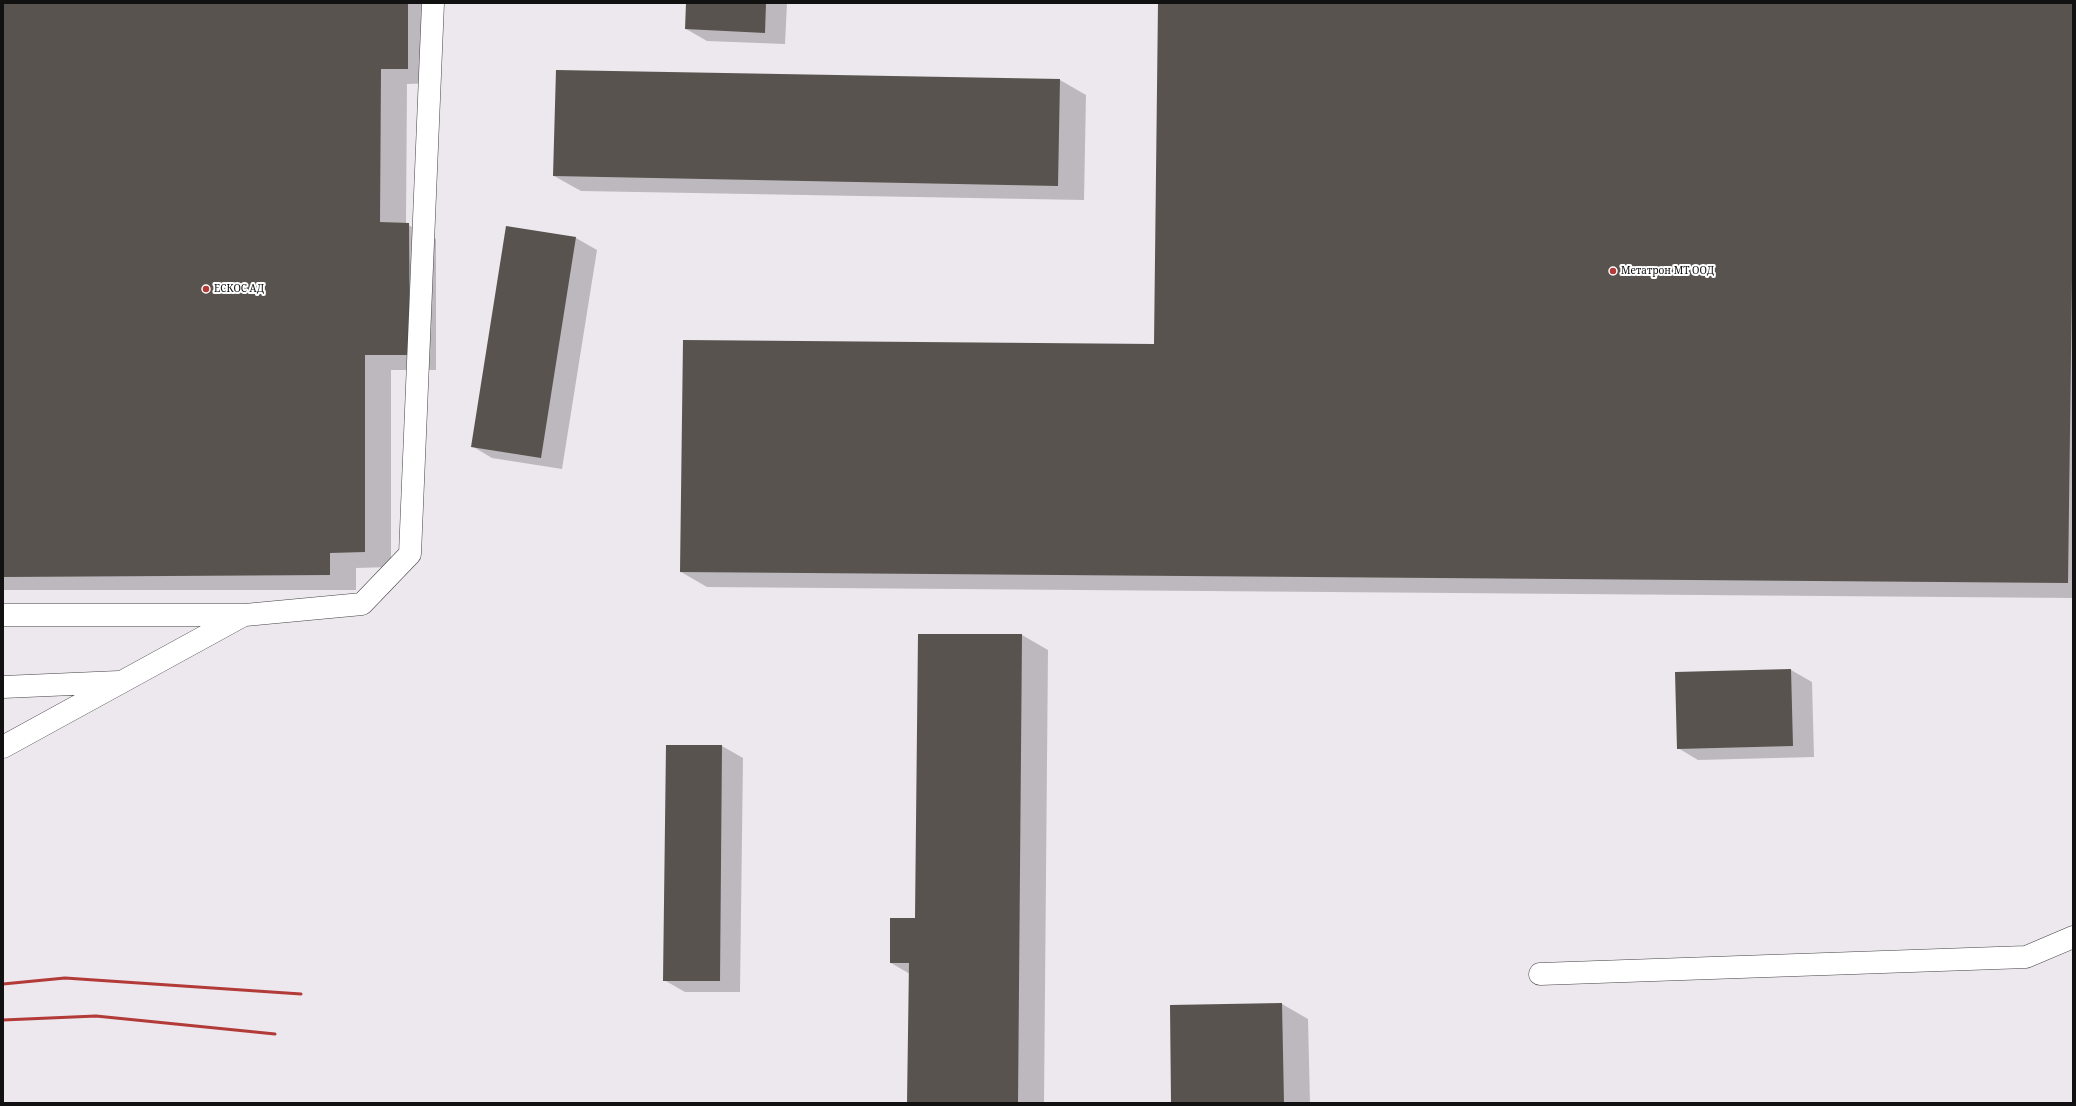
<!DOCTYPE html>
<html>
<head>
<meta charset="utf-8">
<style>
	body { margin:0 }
	#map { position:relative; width:2076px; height:1106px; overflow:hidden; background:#fefdf5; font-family:"Noto Serif",serif }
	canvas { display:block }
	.frame { position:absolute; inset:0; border:4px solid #111; pointer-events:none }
</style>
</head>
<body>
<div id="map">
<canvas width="2076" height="1106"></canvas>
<div class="frame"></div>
</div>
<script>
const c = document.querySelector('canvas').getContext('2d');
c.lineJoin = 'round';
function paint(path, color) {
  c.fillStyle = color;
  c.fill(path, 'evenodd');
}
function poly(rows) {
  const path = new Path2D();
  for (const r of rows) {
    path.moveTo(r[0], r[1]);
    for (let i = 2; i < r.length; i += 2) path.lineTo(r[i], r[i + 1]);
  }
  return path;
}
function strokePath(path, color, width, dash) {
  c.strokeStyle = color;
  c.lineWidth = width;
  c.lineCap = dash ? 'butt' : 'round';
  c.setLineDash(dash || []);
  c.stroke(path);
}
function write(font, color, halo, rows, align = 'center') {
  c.font = font + ' "Noto Serif",serif';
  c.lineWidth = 4;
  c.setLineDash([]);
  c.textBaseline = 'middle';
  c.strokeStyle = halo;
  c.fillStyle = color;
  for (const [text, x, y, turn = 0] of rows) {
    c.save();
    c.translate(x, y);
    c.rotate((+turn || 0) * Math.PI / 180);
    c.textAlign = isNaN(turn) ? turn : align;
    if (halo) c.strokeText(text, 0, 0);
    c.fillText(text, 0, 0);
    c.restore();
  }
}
paint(poly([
	[3,3,2073,3,2073,1103,3,1103]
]), '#ede7ee');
paint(poly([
	[3,3,434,3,434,83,407,84,406,224,436,239,436,370,391,370,391,567,356,568,356,590,3,590],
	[687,3,787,3,785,44,707,41,686,29],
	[1159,3,2073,3,2073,598,707,587,681,572,1155,345],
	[1060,80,1086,95,1084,200,581,191,554,176],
	[507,228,576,238,597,250,562,469,492,458,472,446],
	[919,635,1022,635,1048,650,1044,1103,908,1103,910,974,891,963,916,919],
	[1791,670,1812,682,1814,757,1698,760,1678,748,1676,673],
	[667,746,722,746,743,758,740,992,685,992,664,980],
	[1282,1004,1308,1019,1310,1103,1172,1103,1171,1006]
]), '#0003');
paint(poly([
	[3,3,408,3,408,69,381,69,380,222,409,223,410,355,365,355,365,552,330,553,330,575,3,577],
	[686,3,766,3,765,33,685,29],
	[1158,3,2073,3,2073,201,2068,583,680,572,683,340,1154,344],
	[556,70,1060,79,1058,186,553,176],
	[506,226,576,237,541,458,471,447],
	[918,634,1022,634,1018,1103,907,1103,909,963,890,963,890,918,915,918],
	[1791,669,1793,746,1677,749,1675,672],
	[666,745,722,745,720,981,663,981],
	[1282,1003,1284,1103,1171,1103,1170,1005]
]), '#58534e');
const minor = poly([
	[3,615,245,615,362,604,410,554,433,3],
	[3,687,119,682],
	[3,747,244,615],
	[1540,974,2026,957,2073,937]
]);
strokePath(minor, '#444', 23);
strokePath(minor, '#fff', 22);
strokePath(poly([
	[3,984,65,978,301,994],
	[3,1020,96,1016,275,1034]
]), '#b23a37', 3);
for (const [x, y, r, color] of [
	[1613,271,4,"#b23a37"],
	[206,289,4,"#b23a37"]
]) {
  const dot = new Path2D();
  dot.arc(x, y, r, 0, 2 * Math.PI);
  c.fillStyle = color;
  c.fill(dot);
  strokePath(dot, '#fff', 1.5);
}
write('10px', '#111', '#fff', [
	["Метатрон МТ ООД",1621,271],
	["ЕСКОС АД",214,289]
], 'left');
</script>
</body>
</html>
